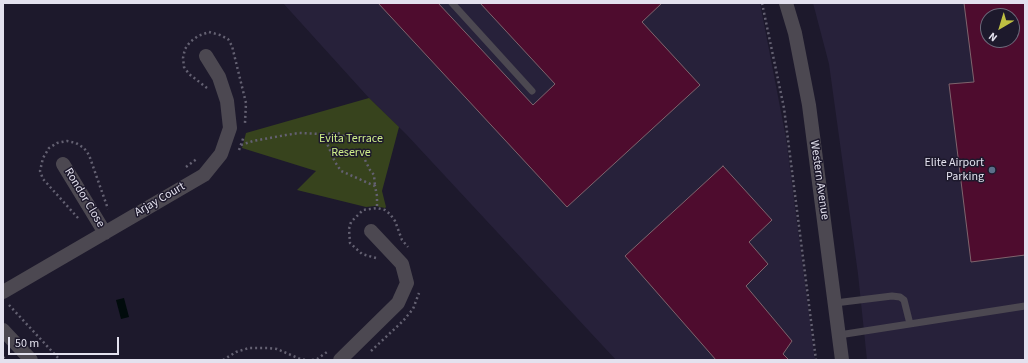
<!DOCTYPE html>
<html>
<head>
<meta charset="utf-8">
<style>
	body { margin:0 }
	#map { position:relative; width:1028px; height:363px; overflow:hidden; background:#1d192c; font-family:"Source Sans 3",sans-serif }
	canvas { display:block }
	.frame { position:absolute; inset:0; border:4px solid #e3e1ee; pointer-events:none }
	.north { position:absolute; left:980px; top:8px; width:40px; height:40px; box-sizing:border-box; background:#1d192c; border:1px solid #6c697a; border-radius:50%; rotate:218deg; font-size:11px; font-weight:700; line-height:16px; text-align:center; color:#e3e1ee }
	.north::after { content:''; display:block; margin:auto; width:14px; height:18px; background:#bebf42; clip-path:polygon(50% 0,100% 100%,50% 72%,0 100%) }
	.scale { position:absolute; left:8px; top:337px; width:111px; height:18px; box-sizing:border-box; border:2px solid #e3e1ee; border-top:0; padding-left:5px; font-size:12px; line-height:14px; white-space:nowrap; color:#e3e1ee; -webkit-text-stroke:3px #1d192c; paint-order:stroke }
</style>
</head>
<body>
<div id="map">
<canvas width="1028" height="363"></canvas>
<div class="frame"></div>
<div class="north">N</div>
<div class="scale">50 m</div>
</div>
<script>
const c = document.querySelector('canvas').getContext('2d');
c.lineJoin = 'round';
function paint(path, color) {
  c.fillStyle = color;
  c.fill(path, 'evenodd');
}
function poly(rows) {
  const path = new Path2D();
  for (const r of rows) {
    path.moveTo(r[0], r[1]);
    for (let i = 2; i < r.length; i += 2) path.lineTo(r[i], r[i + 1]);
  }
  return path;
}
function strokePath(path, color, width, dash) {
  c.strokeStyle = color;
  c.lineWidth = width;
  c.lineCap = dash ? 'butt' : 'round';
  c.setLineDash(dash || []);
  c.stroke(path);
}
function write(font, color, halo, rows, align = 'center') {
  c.font = font + ' "Source Sans 3",sans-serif';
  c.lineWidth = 3;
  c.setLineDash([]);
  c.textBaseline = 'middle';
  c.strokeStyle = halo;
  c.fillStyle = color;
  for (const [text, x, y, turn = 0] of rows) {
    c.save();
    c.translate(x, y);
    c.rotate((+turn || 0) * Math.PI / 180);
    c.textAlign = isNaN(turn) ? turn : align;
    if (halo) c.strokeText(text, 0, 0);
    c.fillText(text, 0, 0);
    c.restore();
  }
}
paint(poly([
	[283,3,760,3,786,138,815,360,616,360,406,134,369,98],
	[813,3,1025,3,1025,360,867,360,858,274,829,64],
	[988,16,1012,16,1012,40,988,40]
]), '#27213a');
paint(poly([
	[369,98,399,127,382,191,386,207,385,208,375,206,366,207,297,190,316,171,242,148,246,133]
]), '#37431d');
paint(poly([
	[124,298,129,317,121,319,116,300]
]), '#010b0c');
const building = poly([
	[378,3,438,3,533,105,555,84,480,3,662,3,642,22,700,85,567,207,378,3],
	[964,3,1025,3,1025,255,971,262,949,84,974,82,964,3],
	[988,16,1012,16,1012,40,988,40,988,16],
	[723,166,772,220,749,242,768,264,746,286,792,341,783,354,789,360,716,360,625,256,723,166]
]);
paint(building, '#4e0c2e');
strokePath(building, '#7e646d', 1);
strokePath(poly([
	[762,3,784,108,816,360],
	[207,88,189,74,184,67,183,58,185,49,190,42,198,36,209,32,220,35,228,39,232,46,246,103,245,123],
	[323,134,338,133,347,138],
	[241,145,253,141,286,135,299,133,323,134,335,162,341,171,375,186,377,196,377,208],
	[239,150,244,136],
	[365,160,370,170,374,175,375,186],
	[186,167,198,158],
	[78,218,43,179,40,171,43,158,49,148,57,143,67,141,76,143,84,148,89,155,108,209],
	[376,258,362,254,350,243,349,229,351,222,363,210,377,208,385,210,390,214,395,221,402,240,408,247],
	[9,305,60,360],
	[371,351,403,321,413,309,419,293],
	[3,357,6,360],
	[223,360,236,352,249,348,268,348,277,349,300,359,307,360],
	[312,360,317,359,327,352]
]), '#646172', 2.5, [2, 3]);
strokePath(poly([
	[452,3,532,91],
	[835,303,892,296,900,297,904,300,910,324],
	[839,335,1025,306]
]), '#4c4851', 7);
strokePath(poly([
	[786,3,795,33,809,105,842,360],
	[63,164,105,233],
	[3,292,204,175,221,154,230,128,227,101,219,77,206,56],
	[3,330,31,360],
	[340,360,398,303,407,283,402,264,371,231]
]), '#4c4851', 14);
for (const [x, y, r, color] of [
	[992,170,4,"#5c6f8a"]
]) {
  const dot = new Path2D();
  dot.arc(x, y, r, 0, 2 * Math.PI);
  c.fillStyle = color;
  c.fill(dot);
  strokePath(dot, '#1d192c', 1.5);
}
write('12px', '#cfef8a', '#1d192c', [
	["Evita Terrace",351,139],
	["Reserve",351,153]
]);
write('12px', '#e3e1ee', '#1d192c', [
	["Elite Airport",984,163],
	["Parking",984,177]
], 'right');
write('12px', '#e3e1ee', '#1d192c', [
	["Western Avenue",819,180,82],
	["Rondor Close",84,198,59],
	["Arjay Court",160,200,-30]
]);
</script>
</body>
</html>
